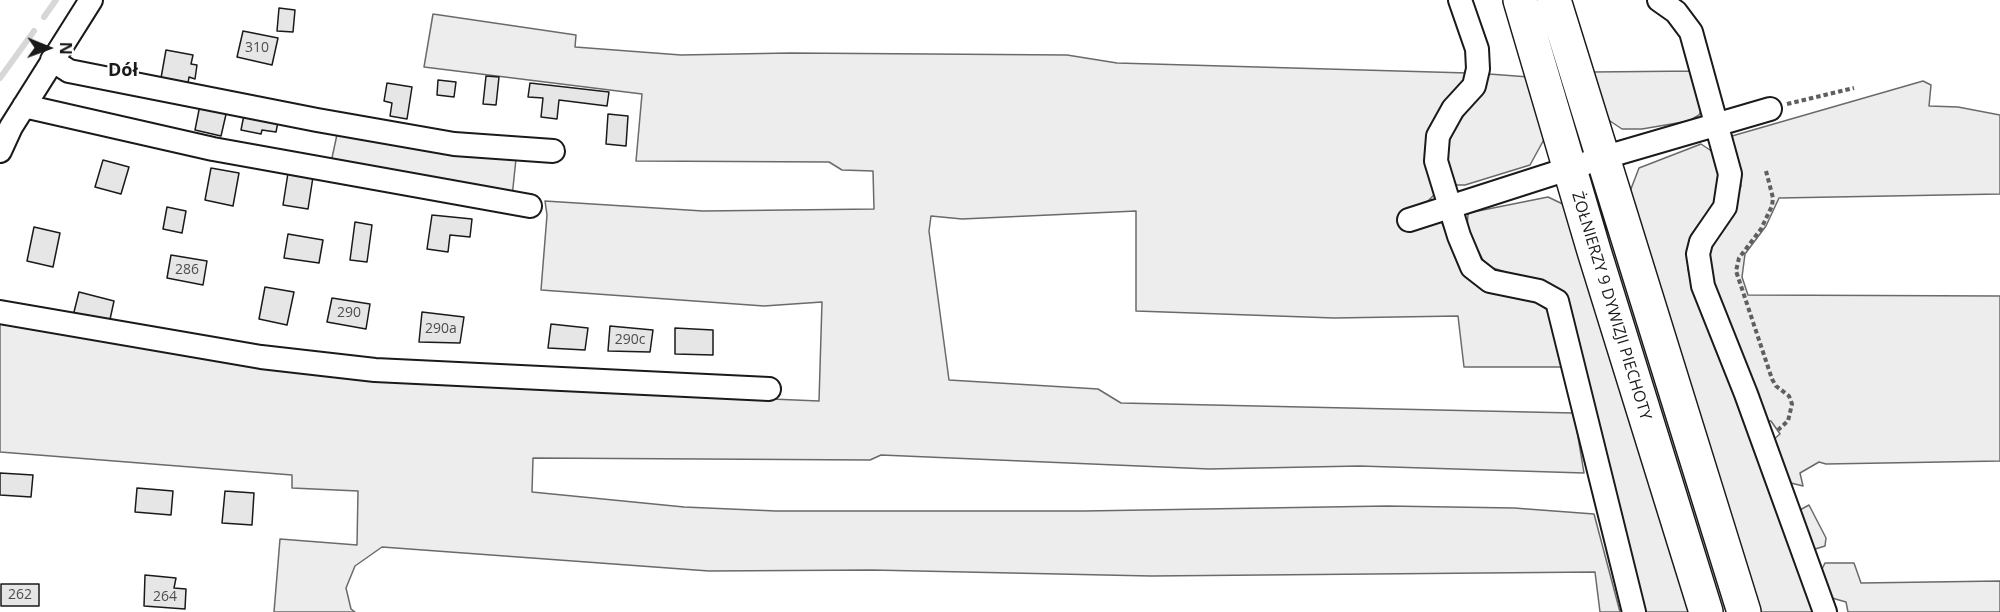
<!DOCTYPE html>
<html>
<head>
<meta charset="utf-8">
<style>
	body { margin:0 }
	#map { position:relative; width:2000px; height:612px; overflow:hidden; background:#fff; font-family:"Open Sans",sans-serif }
	canvas { display:block }
	.north { position:absolute; left:18px; top:18px; width:60px; height:60px; -webkit-text-stroke:4px #fff; paint-order:stroke; rotate:91deg; font-size:16px; font-weight:700; line-height:24px; text-align:center; color:#1a1a1a }
	.north::after { content:''; display:block; margin:auto; width:21px; height:27px; background:#1a1a1a; clip-path:polygon(50% 0,100% 100%,50% 72%,0 100%) }
</style>
</head>
<body>
<div id="map">
<canvas width="2000" height="612"></canvas>
<div class="north">N</div>
</div>
<script>
const c = document.querySelector('canvas').getContext('2d');
c.lineJoin = 'round';
function paint(path, color) {
  c.fillStyle = color;
  c.fill(path, 'evenodd');
}
function poly(rows) {
  const path = new Path2D();
  for (const r of rows) {
    path.moveTo(r[0], r[1]);
    for (let i = 2; i < r.length; i += 2) path.lineTo(r[i], r[i + 1]);
  }
  return path;
}
function strokePath(path, color, width, dash) {
  c.strokeStyle = color;
  c.lineWidth = width;
  c.lineCap = dash ? 'butt' : 'round';
  c.setLineDash(dash || []);
  c.stroke(path);
}
function write(font, color, halo, rows, align = 'center') {
  c.font = font + ' "Open Sans",sans-serif';
  c.lineWidth = 4.5;
  c.setLineDash([]);
  c.textBaseline = 'middle';
  c.strokeStyle = halo;
  c.fillStyle = color;
  for (const [text, x, y, turn = 0] of rows) {
    c.save();
    c.translate(x, y);
    c.rotate((+turn || 0) * Math.PI / 180);
    c.textAlign = isNaN(turn) ? turn : align;
    if (halo) c.strokeText(text, 0, 0);
    c.fillText(text, 0, 0);
    c.restore();
  }
}
const green = poly([
	[433,14,576,35,575,47,681,55,790,53,1067,55,1117,63,1468,73,1462,85,1435,117,1427,141,1437,192,1428,201,1410,208,1441,221,1451,243,1550,312,1564,367,1464,367,1458,316,1334,318,1136,311,1136,211,962,219,931,216,929,231,949,380,1098,389,1121,403,1574,413,1584,473,1359,466,1209,469,881,455,870,460,533,458,532,492,684,507,776,511,1084,511,1387,506,1514,508,1594,514,1620,612,1600,612,1595,572,1151,576,872,570,709,571,382,547,355,566,346,588,351,609,355,612,274,612,280,539,357,545,358,491,292,488,292,475,0,452,0,324,180,354,724,397,819,401,822,302,764,306,541,290,547,215,545,201,703,211,874,209,873,171,842,170,829,162,636,161,642,94,424,67,433,14],
	[1696,71,1704,105,1699,115,1689,121,1642,129,1622,129,1607,119,1592,72,1696,71],
	[1489,74,1529,77,1547,134,1530,165,1465,185,1456,185,1448,164,1446,149,1455,127,1480,93,1489,74],
	[1923,81,1931,85,1929,106,1958,107,2000,115,2000,194,1779,198,1766,226,1745,254,1742,277,1748,295,2000,296,2000,461,1826,464,1819,462,1800,473,1803,486,1791,483,1773,440,1780,434,1771,421,1763,421,1707,269,1710,237,1733,203,1741,186,1731,147,1732,136,1923,81],
	[338,130,516,159,512,197,330,167,338,130],
	[1701,144,1716,154,1720,165,1715,202,1691,235,1688,270,1695,282,1819,612,1760,612,1629,194,1639,168,1701,144],
	[1548,197,1569,207,1691,612,1642,612,1622,517,1579,347,1549,286,1493,268,1483,260,1467,230,1468,213,1548,197],
	[1809,505,1826,538,1825,546,1812,550,1798,511,1809,505],
	[1825,563,1854,563,1861,583,2000,581,2000,612,1848,612,1846,602,1832,598,1821,571,1825,563]
]);
paint(green, '#ededed');
strokePath(green, '#6a6a6a', 1.5);
strokePath(poly([
	[44,17,56,0],
	[0,78,34,31]
]), '#d7d7d7', 6);
const building = poly([
	[279,8,295,10,293,32,277,31,279,8],
	[243,31,278,38,272,65,237,57,243,31],
	[166,50,193,55,191,64,197,65,195,79,189,77,188,83,161,78,166,50],
	[486,76,499,77,496,105,483,104,486,76],
	[438,80,456,82,454,97,437,95,438,80],
	[387,83,412,87,407,119,390,116,392,103,384,101,387,83],
	[530,83,609,92,607,106,559,100,557,119,541,117,543,98,528,97,530,83],
	[200,105,227,110,221,136,195,130,200,105],
	[608,114,628,116,626,146,606,144,608,114],
	[244,115,278,122,276,132,262,130,261,134,241,130,244,115],
	[103,160,129,167,121,194,95,187,103,160],
	[211,168,239,173,233,206,205,200,211,168],
	[288,173,313,177,308,209,283,205,288,173],
	[167,207,186,211,182,233,163,229,167,207],
	[432,215,472,219,470,237,450,235,448,252,427,249,432,215],
	[355,222,372,225,367,262,350,260,355,222],
	[34,227,60,233,53,267,27,261,34,227],
	[288,234,323,240,319,263,284,258,288,234],
	[171,255,207,261,203,285,167,278,171,255],
	[265,287,294,292,287,325,259,319,265,287],
	[79,292,114,301,109,324,73,316,79,292],
	[332,298,370,304,366,329,327,322,332,298],
	[422,312,464,317,460,343,419,342,422,312],
	[551,324,588,328,585,350,548,348,551,324],
	[610,326,653,330,650,352,608,351,610,326],
	[675,328,713,330,713,355,675,354,675,328],
	[0,473,33,475,31,497,0,495,0,473],
	[137,488,173,491,171,515,135,512,137,488],
	[225,491,254,493,252,525,222,523,225,491],
	[145,575,176,578,174,588,186,589,185,609,144,606,145,575],
	[1,584,39,584,39,606,1,606,1,584]
]);
paint(building, '#e6e6e6');
strokePath(building, '#1a1a1a', 1.5);
const minor = poly([
	[1460,0,1477,49,1478,69,1474,86,1453,109,1438,136,1436,161,1459,236,1472,267,1490,281,1539,291,1557,301,1634,612],
	[1659,0,1676,12,1691,32,1730,174,1725,207,1701,242,1698,254,1703,286,1746,394,1825,612],
	[52,60,69,71,317,120,454,144,553,151],
	[24,106,213,149,530,206],
	[0,151,11,127,91,0],
	[1409,220,1602,158,1770,109],
	[0,312,261,357,375,370,769,389]
]);
const highway = poly([
	[1520,0,1594,251,1706,612],
	[1554,0,1744,612]
]);
strokePath(minor, '#1a1a1a', 26);
strokePath(highway, '#1a1a1a', 36);
strokePath(poly([
	[1787,104,1854,88],
	[1766,171,1773,198,1772,206,1761,229,1739,258,1736,271,1772,379,1776,386,1789,396,1792,404,1788,421,1778,430]
]), '#5f5f5f', 4, [4.5, 3]);
strokePath(minor, '#fff', 22);
strokePath(highway, '#fff', 33);
write('14px', '#4d4d4d', null, [
	["310",257,48],
	["286",187,270],
	["290",349,313],
	["290a",441,329],
	["290c",630,340],
	["262",20,595],
	["264",165,597]
]);
write('16px', '#1a1a1a', '#fff', [
	["ŻOŁNIERZY 9 DYWIZJI PIECHOTY",1611,306,73]
]);
write('bold 18px', '#1a1a1a', '#fff', [
	["Dół",123,71]
]);
</script>
</body>
</html>
